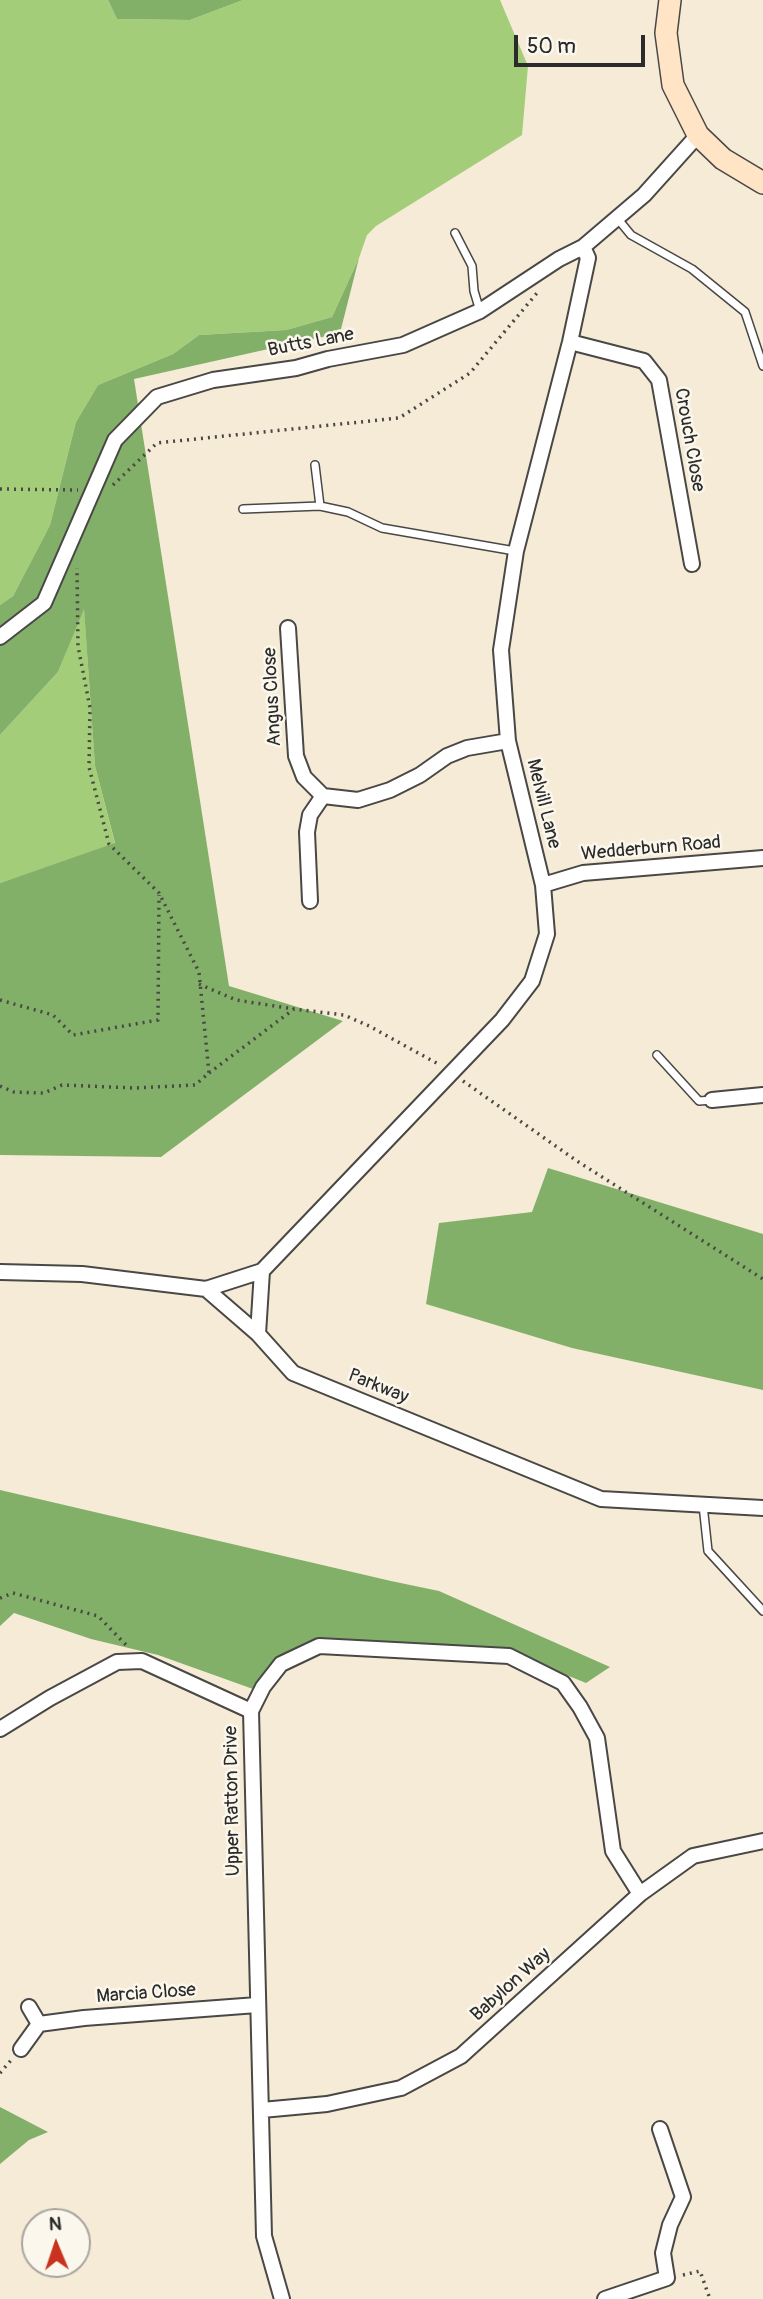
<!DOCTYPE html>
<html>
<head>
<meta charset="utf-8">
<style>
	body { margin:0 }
	#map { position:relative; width:763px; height:2299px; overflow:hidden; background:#f6ebd7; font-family:Pangolin,sans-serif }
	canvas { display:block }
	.north { position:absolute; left:21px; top:2208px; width:70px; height:70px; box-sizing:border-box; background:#fbf7ec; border:2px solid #a8a59f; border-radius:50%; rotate:358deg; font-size:19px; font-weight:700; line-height:28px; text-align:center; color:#2b2b2b }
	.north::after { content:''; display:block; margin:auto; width:24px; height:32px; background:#c8321e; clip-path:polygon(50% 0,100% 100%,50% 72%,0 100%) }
	.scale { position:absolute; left:514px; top:35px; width:131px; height:32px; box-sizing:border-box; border:4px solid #2b2b2b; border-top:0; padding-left:9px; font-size:21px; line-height:24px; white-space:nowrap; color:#2b2b2b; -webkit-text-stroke:5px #fbf7ec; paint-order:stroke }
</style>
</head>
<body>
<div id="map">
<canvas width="763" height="2299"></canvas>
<div class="north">N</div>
<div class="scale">50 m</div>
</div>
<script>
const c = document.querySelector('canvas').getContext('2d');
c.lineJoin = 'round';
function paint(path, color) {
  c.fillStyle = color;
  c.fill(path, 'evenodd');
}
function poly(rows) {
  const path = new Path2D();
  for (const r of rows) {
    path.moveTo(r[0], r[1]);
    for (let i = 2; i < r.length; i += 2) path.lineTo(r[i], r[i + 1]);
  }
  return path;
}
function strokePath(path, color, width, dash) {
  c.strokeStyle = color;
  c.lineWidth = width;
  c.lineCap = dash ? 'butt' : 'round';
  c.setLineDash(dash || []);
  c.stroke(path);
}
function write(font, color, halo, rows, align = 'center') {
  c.font = font + ' Pangolin,sans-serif';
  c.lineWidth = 5;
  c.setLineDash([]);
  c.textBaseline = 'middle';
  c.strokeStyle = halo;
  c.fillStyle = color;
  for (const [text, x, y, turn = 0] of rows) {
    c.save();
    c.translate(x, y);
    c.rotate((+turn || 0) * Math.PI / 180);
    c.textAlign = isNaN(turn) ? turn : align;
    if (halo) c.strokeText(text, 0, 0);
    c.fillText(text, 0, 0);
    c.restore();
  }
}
paint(poly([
	[0,0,108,0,117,19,190,20,243,0,500,0,528,66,522,135,376,226,367,235,359,258,332,317,286,330,199,335,173,354,98,385,76,422,50,525,13,596,0,605],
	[84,607,95,766,115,844,0,883,0,735,58,672]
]), '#a4cd79');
paint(poly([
	[108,0,243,0,190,20,117,19],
	[359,258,340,333,134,379,229,986,343,1021,161,1157,0,1155,0,883,115,843,95,766,84,609,58,672,0,735,0,605,13,596,50,525,76,422,98,385,173,354,199,335,286,330,332,317],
	[548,1168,763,1234,763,1390,572,1348,426,1304,439,1223,532,1212],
	[0,1490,391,1581,439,1591,610,1667,586,1683,510,1652,441,1644,301,1653,253,1689,158,1655,91,1639,14,1613,0,1626],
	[0,2107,48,2132,29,2140,0,2164]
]), '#83b069');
const lane = poly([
	[617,218,631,235,692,269,745,312,763,366],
	[455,233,472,266,474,291,480,311],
	[315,465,320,506,348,512,382,528,515,551],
	[243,509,320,506],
	[657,1055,699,1101,712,1100],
	[703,1505,708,1551,763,1611]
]);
const street = poly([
	[570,342,644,361,659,380,692,564],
	[288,628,296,756,304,777,323,796,358,800,390,790,420,775,447,756,467,748,508,741],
	[0,637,44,603,115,440,157,397,213,380,296,368,328,359,403,345,480,311,559,259,583,247,644,195,698,135],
	[543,885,583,873,763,858],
	[310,901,307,832,310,815,323,796],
	[712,1100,763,1095],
	[0,1272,82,1274,206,1289,258,1334,293,1373,601,1499,763,1508],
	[206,1289,262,1271,502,1020,532,981,547,934,543,885,508,741,501,650,516,551,570,342,588,258,583,247],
	[258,1334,262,1271],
	[0,1729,50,1698,117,1662,142,1661,251,1711],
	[29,2007,39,2024],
	[21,2049,39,2024,84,2018,257,2005],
	[262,2110,327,2104,401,2088,461,2056,640,1894,693,1856,763,1841],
	[282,2299,264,2236,251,1711,263,1687,281,1664,319,1646,509,1656,563,1683,580,1707,597,1738,613,1851,640,1894],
	[605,2299,667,2278,663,2253,670,2225,683,2197,660,2129]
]);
const secondary = poly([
	[670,0,666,33,673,85,698,135,723,159,763,183]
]);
strokePath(lane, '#494845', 10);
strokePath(street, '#494845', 18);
strokePath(secondary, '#494845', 24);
strokePath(poly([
	[113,485,157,443,399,418,470,373,537,293],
	[0,489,78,490],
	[199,984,236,1000,294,1009],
	[0,1000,53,1015,73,1035,158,1020,159,895],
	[209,1073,294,1009,344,1015,369,1026,440,1065],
	[463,1081,577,1161,763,1279],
	[0,1086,14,1092,44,1093,62,1085,135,1088,195,1085,209,1073,199,972,159,893,109,844,89,767,90,708,78,646,77,568],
	[0,1598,13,1593,98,1616,128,1647],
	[0,2073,13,2058],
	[683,2275,700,2271,710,2299]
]), '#494845', 3.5, [2, 5]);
strokePath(lane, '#fff', 7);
strokePath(street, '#fff', 14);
strokePath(secondary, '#ffe4c6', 21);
write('19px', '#2b2b2b', '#fbf7ec', [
	["Butts Lane",311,343,-11],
	["Crouch Close",689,440,80],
	["Angus Close",273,697,-93],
	["Melvill Lane",543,804,76],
	["Wedderburn Road",651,849,-5],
	["Parkway",378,1387,22],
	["Upper Ratton Drive",233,1801,-91],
	["Babylon Way",511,1985,-42],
	["Marcia Close",146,1994,-4]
]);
</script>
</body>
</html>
